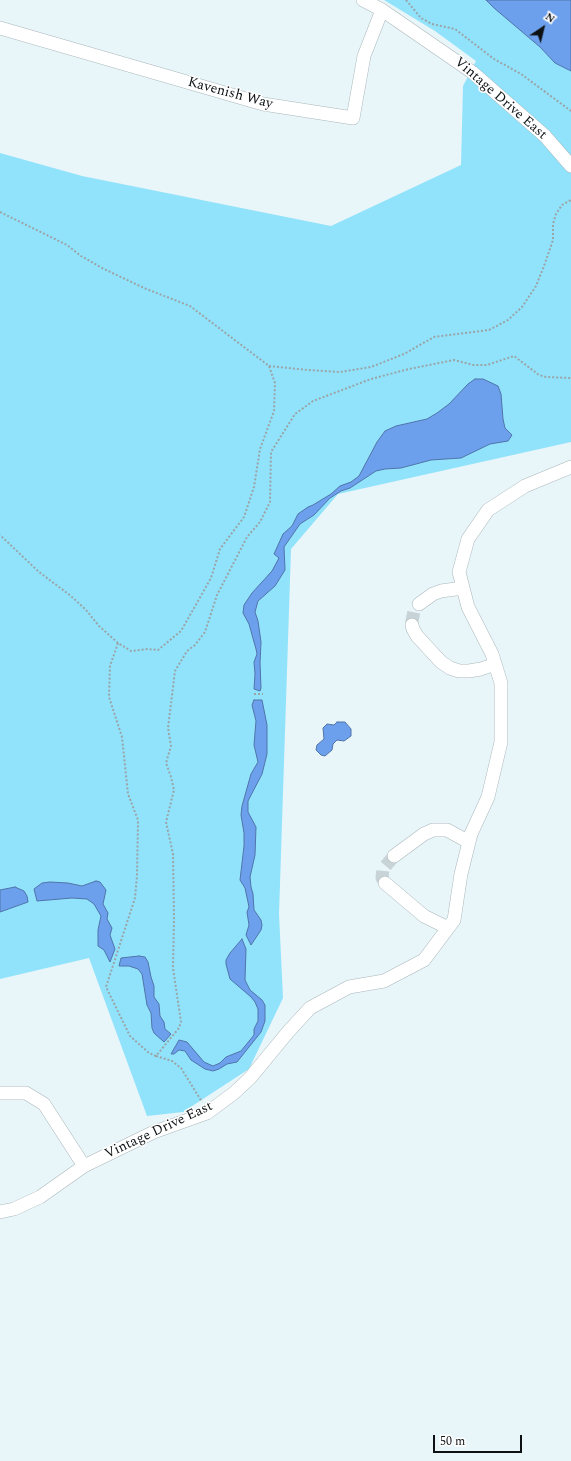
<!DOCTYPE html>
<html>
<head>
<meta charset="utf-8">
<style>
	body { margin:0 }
	#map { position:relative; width:571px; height:1461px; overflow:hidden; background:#e8f5f9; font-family:Spectral,serif }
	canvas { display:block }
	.north { position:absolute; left:523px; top:8px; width:40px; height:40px; -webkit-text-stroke:3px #fff; paint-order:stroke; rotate:35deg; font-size:11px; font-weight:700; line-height:16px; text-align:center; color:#0d1113 }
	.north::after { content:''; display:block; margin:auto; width:14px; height:18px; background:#0d1113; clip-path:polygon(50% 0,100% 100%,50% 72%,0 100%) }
	.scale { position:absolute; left:433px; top:1435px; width:89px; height:18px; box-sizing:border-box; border:2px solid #0d1113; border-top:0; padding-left:5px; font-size:12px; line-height:14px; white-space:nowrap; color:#0d1113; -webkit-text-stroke:3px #fff; paint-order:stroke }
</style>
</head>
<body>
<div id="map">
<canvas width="571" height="1461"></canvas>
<div class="north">N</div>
<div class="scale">50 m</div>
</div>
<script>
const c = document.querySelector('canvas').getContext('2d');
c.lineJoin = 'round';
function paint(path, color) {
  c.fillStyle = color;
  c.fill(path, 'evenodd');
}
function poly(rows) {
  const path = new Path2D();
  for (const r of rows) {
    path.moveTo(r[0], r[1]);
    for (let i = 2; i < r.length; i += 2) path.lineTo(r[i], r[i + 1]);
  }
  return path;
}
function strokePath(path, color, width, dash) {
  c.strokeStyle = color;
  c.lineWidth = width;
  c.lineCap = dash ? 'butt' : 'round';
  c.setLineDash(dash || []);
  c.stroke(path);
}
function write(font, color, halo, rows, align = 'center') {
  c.font = font + ' Spectral,serif';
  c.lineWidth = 3;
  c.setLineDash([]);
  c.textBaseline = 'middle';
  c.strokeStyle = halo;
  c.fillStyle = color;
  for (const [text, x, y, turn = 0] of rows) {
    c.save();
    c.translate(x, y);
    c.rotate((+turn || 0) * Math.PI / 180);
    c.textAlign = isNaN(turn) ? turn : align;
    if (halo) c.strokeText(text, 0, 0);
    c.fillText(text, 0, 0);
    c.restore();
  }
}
paint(poly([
	[384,0,571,0,571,442,338,494,291,549,279,914,283,998,249,1069,183,1112,147,1116,89,958,0,979,0,153,82,176,331,226,461,165,463,86,476,61,435,31]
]), '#91e3fc');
const water = poly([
	[486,0,571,0,571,71,555,63,540,47,494,8,486,0],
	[475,379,483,379,498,386,501,394,503,419,505,428,512,435,508,441,490,444,461,458,431,460,401,468,385,469,376,471,350,488,341,491,330,498,314,515,300,524,284,547,285,570,275,586,258,601,255,612,258,621,261,642,260,663,261,688,260,691,254,689,255,674,254,662,257,654,256,649,249,624,243,613,244,605,252,593,272,571,279,558,274,554,283,534,292,526,298,514,308,507,313,505,331,494,340,486,351,482,359,476,377,442,385,431,396,426,427,419,437,413,449,404,468,384,475,379],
	[254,700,262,700,267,725,267,754,262,774,248,801,248,812,256,827,255,855,250,877,251,887,253,894,254,910,261,920,262,925,261,930,251,945,246,935,249,925,247,912,249,907,248,902,245,888,240,880,244,846,244,833,241,815,242,806,251,774,258,762,254,745,256,721,252,705,254,700],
	[337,722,345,722,351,729,351,736,344,741,337,740,333,744,332,750,325,756,321,755,316,750,317,745,324,739,323,728,327,724,334,725,337,722],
	[96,881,100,882,106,890,103,904,108,913,107,919,112,928,110,935,115,949,110,962,104,950,98,946,98,930,101,916,94,904,87,899,72,898,37,901,34,889,42,883,50,882,68,883,82,886,96,881],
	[15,887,24,891,27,896,28,902,0,912,0,890,15,887],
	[242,939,246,949,245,980,250,990,262,1000,265,1005,265,1021,261,1032,237,1062,227,1064,219,1069,213,1071,205,1069,191,1060,185,1051,179,1050,174,1054,171,1054,179,1040,187,1042,204,1062,213,1066,220,1063,226,1057,241,1051,254,1035,254,1029,258,1021,258,1009,255,1002,251,997,230,979,226,964,226,960,230,953,242,939],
	[139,956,145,957,148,962,151,977,154,986,154,997,159,1004,160,1016,164,1022,165,1029,171,1034,164,1042,154,1033,152,1028,151,1013,147,1005,142,974,138,969,129,966,119,966,121,958,139,956]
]);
paint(water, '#6ca0ec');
strokePath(water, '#5075ab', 1);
strokePath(poly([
	[412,625,412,621,414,611,419,604],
	[385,883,382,878,383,869,394,856]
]), '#c7d3d6', 13, [13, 6]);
const minor = poly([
	[363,0,382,10,472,72,545,136,571,166],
	[0,28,263,104,353,118,364,56,382,10],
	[419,604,433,594,441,591,463,588],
	[412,625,413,629,417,636,441,662,450,668,459,671,469,671,481,669,495,664],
	[394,856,424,834,433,830,447,830,469,842],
	[385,883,424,916,448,928],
	[0,1093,26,1093,44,1104,84,1166],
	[0,1212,14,1209,40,1197,84,1166,154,1132,207,1113,234,1093,250,1078,288,1032,310,1008,349,987,384,981,424,960,454,920,461,874,471,834,488,797,501,742,501,683,492,654,468,607,459,572,468,539,488,510,525,486,571,467]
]);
strokePath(minor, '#aab7bb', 14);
strokePath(poly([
	[406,0,421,18,432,24,455,29,494,59,521,74,571,111],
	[0,212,67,245,81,256,102,268,144,288,190,306,269,366,275,383,274,411,260,449,254,487,244,517,220,549,211,578,181,631,158,650,147,649,131,651,118,643,99,626,86,610,71,596,39,572,0,535],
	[269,366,308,370,340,372,371,367,404,354,434,337,489,330,508,320,522,307,536,286,544,266,553,240,553,224,556,214,562,205,571,200],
	[118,643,110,666,109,697,122,737,128,794,138,820,137,875,135,898,106,987,130,1036,149,1053,156,1056,179,1028,181,1022,173,968,174,920,173,854,166,822,174,790,171,777,166,763,171,746,168,728,175,671,187,651,195,645,205,632,217,595,247,537,260,522,270,502,271,452,295,414,313,401,371,379,409,369,454,360,473,365,487,365,514,356,539,375,546,377,571,378],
	[254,694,263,694],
	[156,1056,172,1061,181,1068,202,1102]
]), '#9aa4a7', 2, [2, 2]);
strokePath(minor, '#fff', 13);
write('14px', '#0d1113', '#fff', [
	["Kavenish Way",230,94,15],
	["Vintage Drive East",500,99,41],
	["Vintage Drive East",159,1131,-25]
]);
</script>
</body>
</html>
